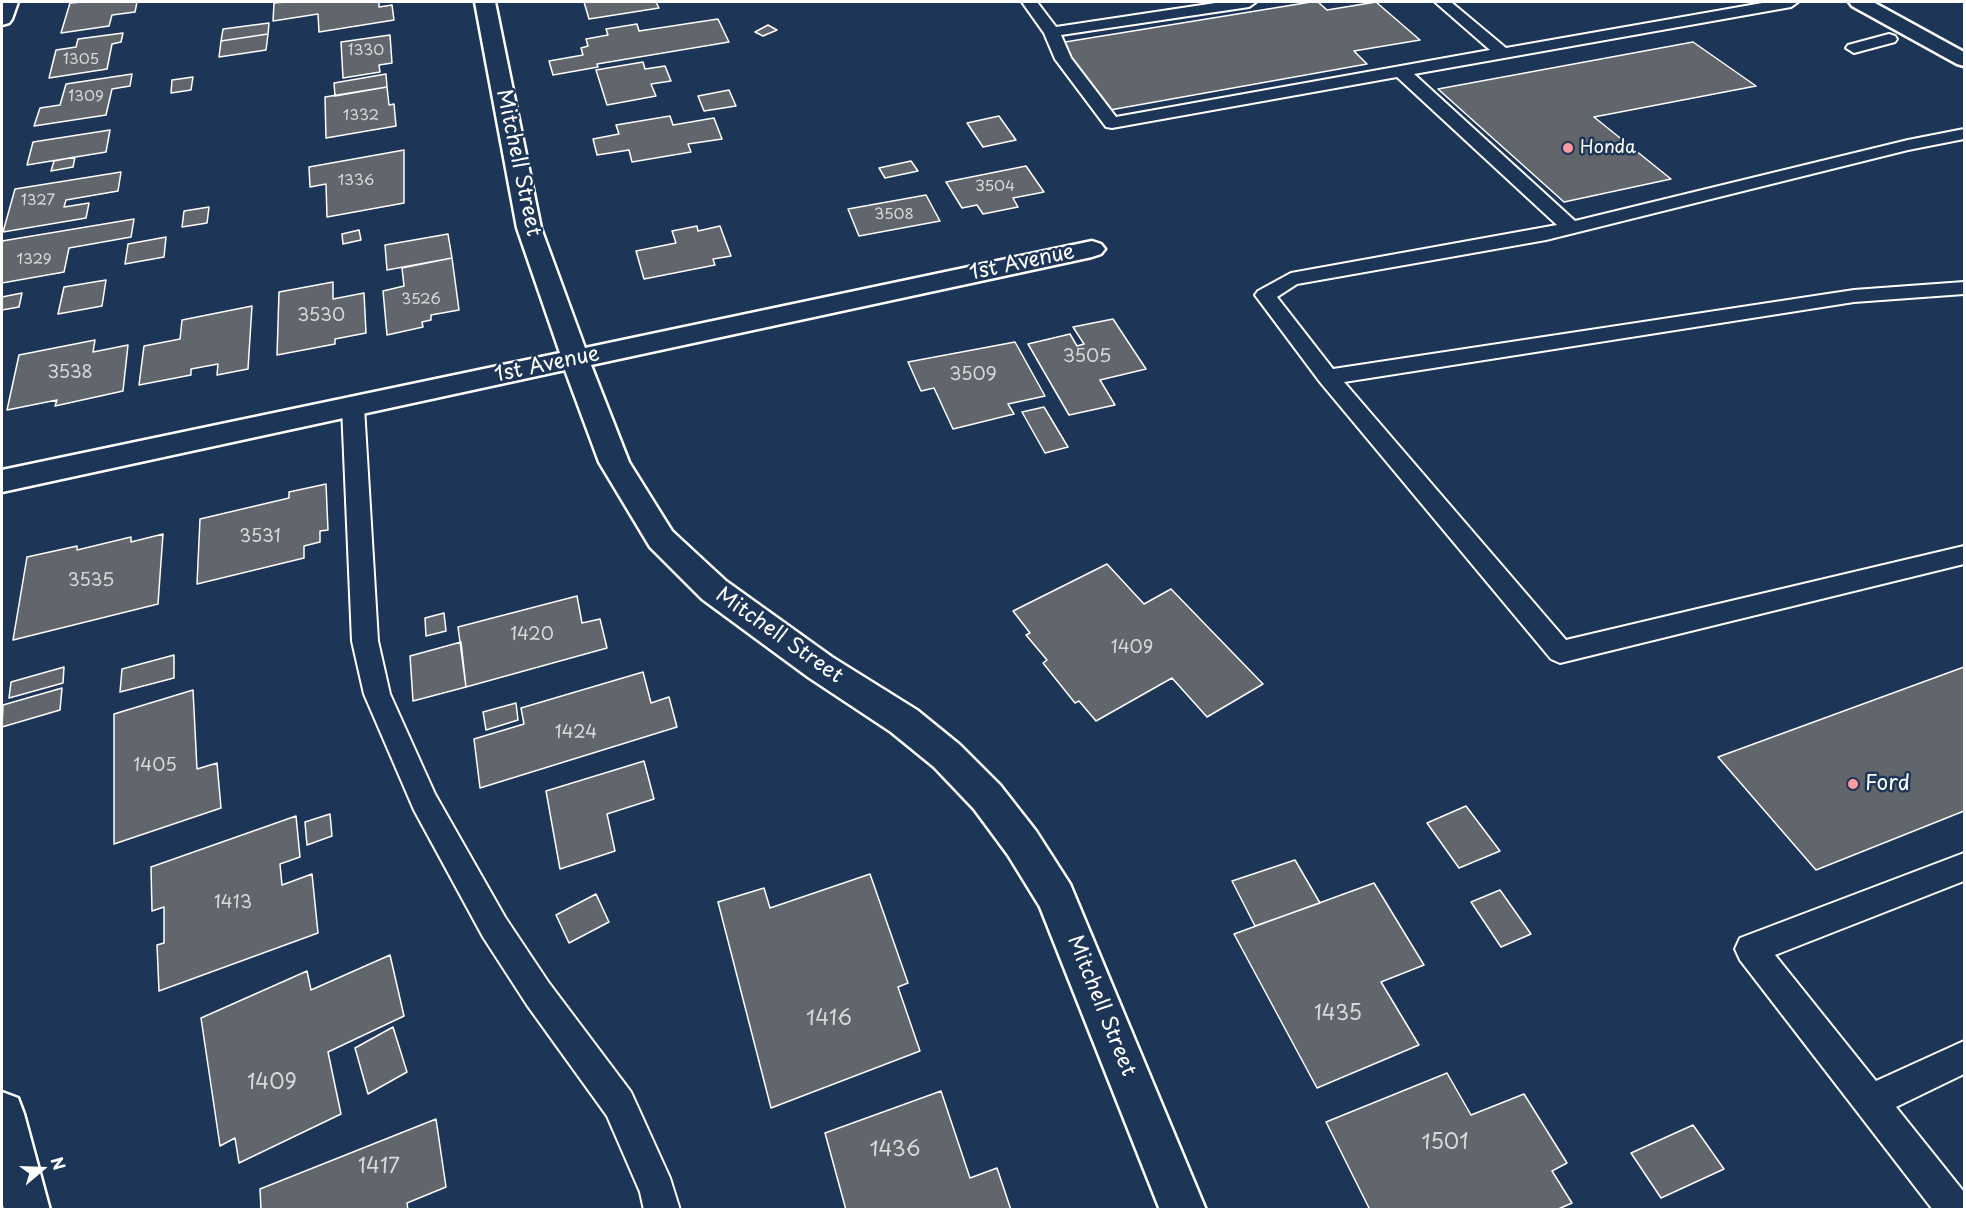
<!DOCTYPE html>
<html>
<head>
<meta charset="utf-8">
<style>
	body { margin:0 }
	#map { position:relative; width:1966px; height:1211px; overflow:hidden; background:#1d3557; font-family:"Playpen Sans",sans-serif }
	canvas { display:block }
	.frame { position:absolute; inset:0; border:3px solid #fff; pointer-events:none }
	.north { position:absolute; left:12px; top:1139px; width:60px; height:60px; -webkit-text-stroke:4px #1d3557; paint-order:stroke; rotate:71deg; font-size:16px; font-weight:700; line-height:24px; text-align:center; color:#fff }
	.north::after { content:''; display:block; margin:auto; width:21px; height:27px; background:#fff; clip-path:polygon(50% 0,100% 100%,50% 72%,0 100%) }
</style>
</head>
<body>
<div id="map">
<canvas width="1966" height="1211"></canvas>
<div class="frame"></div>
<div class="north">N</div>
</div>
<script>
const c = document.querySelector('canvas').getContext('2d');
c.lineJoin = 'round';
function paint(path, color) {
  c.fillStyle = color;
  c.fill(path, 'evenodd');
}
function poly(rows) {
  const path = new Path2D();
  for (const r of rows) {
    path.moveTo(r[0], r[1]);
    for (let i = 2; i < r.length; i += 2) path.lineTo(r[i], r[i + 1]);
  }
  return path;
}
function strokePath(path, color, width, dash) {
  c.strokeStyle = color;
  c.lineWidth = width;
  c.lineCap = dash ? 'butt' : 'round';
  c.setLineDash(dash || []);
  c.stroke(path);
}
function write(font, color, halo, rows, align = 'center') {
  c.font = font + ' "Playpen Sans",sans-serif';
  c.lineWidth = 5;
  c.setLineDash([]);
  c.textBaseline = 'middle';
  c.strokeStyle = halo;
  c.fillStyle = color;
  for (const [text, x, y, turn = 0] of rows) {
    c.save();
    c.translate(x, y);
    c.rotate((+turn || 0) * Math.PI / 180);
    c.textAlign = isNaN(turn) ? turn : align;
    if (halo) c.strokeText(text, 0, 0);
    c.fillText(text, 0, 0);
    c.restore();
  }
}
const building = poly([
	[83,2,137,2,135,12,112,15,109,26,61,33,70,3,83,2],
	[285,2,379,2,379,7,392,5,394,20,319,32,318,14,273,21,274,3,285,2],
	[584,2,656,2,659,8,589,19,584,2],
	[1311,2,1318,2,1327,10,1376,2,1420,40,1354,51,1367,64,1110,110,1059,43,1311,2],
	[718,19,729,42,597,64,598,67,553,75,549,61,583,55,581,48,588,46,586,39,608,35,606,29,637,24,639,31,718,19],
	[269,23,268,34,221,41,223,29,269,23],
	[768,25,777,30,763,36,755,32,768,25],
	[123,33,121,42,112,44,107,69,49,78,56,50,76,47,78,39,123,33],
	[268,34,266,50,219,57,221,41,268,34],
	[390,35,392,63,379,65,380,72,343,78,341,42,390,35],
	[1693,42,1756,86,1594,117,1671,179,1564,202,1438,89,1693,42],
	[643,62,645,69,665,66,671,81,651,84,656,96,607,105,596,70,643,62],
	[132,74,130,86,112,89,106,115,34,126,40,108,60,105,66,84,132,74],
	[386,74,387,87,335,96,334,83,386,74],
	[193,77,191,90,171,93,172,80,193,77],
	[387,87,389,105,394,104,396,126,326,138,325,97,387,87],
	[729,90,736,106,704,111,698,96,729,90],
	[670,116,673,125,714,118,722,139,688,144,691,152,632,162,629,150,597,155,593,139,619,134,616,125,670,116],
	[999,116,1016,140,983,147,967,123,999,116],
	[110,130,106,152,27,165,33,142,110,130],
	[404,150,404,203,327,217,326,184,310,187,309,167,404,150],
	[75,157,73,167,51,171,54,161,75,157],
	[911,161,918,171,885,178,879,168,911,161],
	[1026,166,1044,192,1013,198,1018,207,983,214,977,205,962,208,946,182,1026,166],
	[121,172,118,191,66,200,64,207,89,203,86,218,3,232,15,189,121,172],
	[926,195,940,221,859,236,848,209,926,195],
	[209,207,207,223,182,227,184,211,209,207],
	[134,219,131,237,69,248,64,272,2,283,2,241,134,219],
	[697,226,698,231,720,226,731,256,713,259,715,265,644,279,636,251,676,243,672,231,697,226],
	[359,230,361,240,343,244,342,234,359,230],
	[448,234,452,258,387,270,385,245,448,234],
	[166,237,164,257,125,264,128,244,166,237],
	[452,258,459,310,431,315,431,320,422,322,423,327,387,335,383,291,404,286,402,268,452,258],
	[106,280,102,306,58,314,64,287,106,280],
	[333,282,333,299,364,293,366,333,335,339,335,344,277,355,279,292,333,282],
	[22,293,19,307,2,310,2,297,22,293],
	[252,306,248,369,217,375,218,364,191,369,191,375,139,385,144,346,180,339,182,320,252,306],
	[1113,319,1146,369,1100,380,1115,405,1069,415,1028,344,1070,334,1077,346,1084,344,1073,327,1113,319],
	[95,340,93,352,128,345,123,391,55,406,57,400,7,410,19,355,95,340],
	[1015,342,1045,396,1008,404,1014,414,953,429,934,388,921,391,908,362,1015,342],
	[1044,407,1068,447,1045,453,1022,412,1044,407],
	[326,484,328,530,320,531,320,542,304,546,304,558,197,584,200,519,289,498,289,492,326,484],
	[163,534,158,604,13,640,27,557,77,546,77,550,131,537,131,542,163,534],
	[1107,564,1144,604,1171,589,1263,684,1207,717,1172,678,1096,721,1079,701,1075,703,1043,663,1047,660,1026,635,1030,633,1013,611,1107,564],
	[577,596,582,623,600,619,607,648,466,687,458,627,577,596],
	[444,613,446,631,426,636,425,618,444,613],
	[461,642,466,687,413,701,410,656,461,642],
	[174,655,174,678,120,692,122,669,174,655],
	[64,667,63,683,9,698,11,682,64,667],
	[1964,667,1964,811,1816,870,1718,757,1964,667],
	[643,672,651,703,669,697,677,727,480,788,474,739,524,724,521,708,643,672],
	[62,688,60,710,2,727,3,705,62,688],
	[193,690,197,769,217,763,221,808,114,844,114,714,193,690],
	[516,703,518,720,486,730,483,712,516,703],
	[644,761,654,799,607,814,615,851,560,869,546,791,644,761],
	[1466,806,1500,851,1459,868,1427,823,1466,806],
	[330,814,332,836,307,845,305,822,330,814],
	[296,816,300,857,280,864,282,885,312,874,318,933,159,991,157,945,164,943,164,907,152,911,151,867,296,816],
	[1295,860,1320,903,1255,926,1232,881,1295,860],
	[870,874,908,983,898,987,920,1051,771,1108,718,902,764,888,770,908,870,874],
	[1374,883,1424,965,1381,982,1419,1045,1317,1088,1234,934,1374,883],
	[1500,890,1531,934,1501,947,1471,902,1500,890],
	[596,894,609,922,569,943,556,915,596,894],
	[390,955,404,1016,328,1052,341,1114,239,1163,235,1138,220,1146,201,1018,307,971,311,990,390,955],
	[393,1027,407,1072,368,1094,355,1048,393,1027],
	[1447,1073,1471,1115,1524,1094,1567,1163,1552,1171,1572,1203,1556,1210,1370,1210,1326,1122,1447,1073],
	[941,1091,970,1178,997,1168,1011,1210,846,1210,825,1133,941,1091],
	[436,1119,446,1187,407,1203,408,1210,261,1210,260,1189,436,1119],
	[1693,1125,1724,1169,1661,1198,1631,1153,1693,1125]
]);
paint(building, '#61656c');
strokePath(building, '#fff', 1.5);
const lane = poly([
	[1022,2,1037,2,1056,27,1222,2,1256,2,1249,7,1061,35,1071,58,1116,117,1490,50,1435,2,1451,2,1506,48,1768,2,1798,2,1791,7,1414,74,1575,221,1908,140,1964,129,1964,139,1908,150,1546,240,1297,284,1277,297,1333,369,1854,290,1964,282,1964,294,1854,302,1344,382,1566,640,1964,546,1964,564,1560,663,1551,659,1320,382,1255,295,1258,291,1291,273,1557,225,1397,77,1112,128,1106,127,1055,59,1044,33,1022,2],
	[1889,34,1895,36,1897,39,1895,42,1854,53,1846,48,1848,45,1889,34],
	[353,400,361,402,364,407,378,641,390,694,435,794,505,917,549,983,631,1092,670,1178,680,1210,644,1210,640,1192,607,1116,527,1005,483,937,414,810,364,694,352,641,342,407,345,402,353,400],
	[1964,853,1964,881,1775,955,1876,1081,1964,1041,1964,1074,1896,1107,1964,1192,1964,1210,1933,1210,1740,960,1735,949,1740,938,1964,853]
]);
const street = poly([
	[2,2,18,2,12,19,9,23,2,25,2,2],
	[475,2,495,2,541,228,585,348,1092,241,1101,244,1105,249,1101,254,1092,257,591,365,629,462,672,531,726,581,832,657,917,710,960,745,1000,785,1036,831,1070,884,1206,1210,1160,1210,1040,907,1008,855,974,809,934,767,891,732,808,677,702,599,650,547,599,462,565,370,2,492,2,470,560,353,517,228,475,2],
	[2,1092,18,1098,24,1114,50,1210,4,1210,2,1200,2,1092]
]);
const secondary = poly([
	[1849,2,1873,2,1964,52,1964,66,1957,64,1852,6,1849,2]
]);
strokePath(lane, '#fff', 4);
strokePath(street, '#fff', 5);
strokePath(secondary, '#fff', 5);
paint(lane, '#1d3557');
paint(street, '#1d3557');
paint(secondary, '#1d3557');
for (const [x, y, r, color] of [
	[1568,148,6,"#ff9aa2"],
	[1853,784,6,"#ff9aa2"]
]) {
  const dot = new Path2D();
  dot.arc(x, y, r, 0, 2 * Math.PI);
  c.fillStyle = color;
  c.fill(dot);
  strokePath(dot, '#1d3557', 2);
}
write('15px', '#d8d8da', null, [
	["1330",366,51],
	["1305",81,60],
	["1309",86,97],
	["1332",361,116],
	["1336",356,181],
	["3504",995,187],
	["1327",38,201],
	["3508",894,215],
	["1329",34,260],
	["3526",421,300]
]);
write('18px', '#fff', '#1d3557', [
	["Honda",1580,148]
], 'left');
write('18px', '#d8d8da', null, [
	["3530",321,316],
	["3505",1087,357],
	["3538",70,373],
	["3509",973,375],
	["3531",260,537],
	["3535",91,581],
	["1420",532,635],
	["1409",1132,648],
	["1424",576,733],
	["1405",155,766],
	["1413",233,903]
]);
write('21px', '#fff', '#1d3557', [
	["Mitchell Street",518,163,78],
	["1st Avenue",1022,263,-12],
	["1st Avenue",547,365,-12],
	["Mitchell Street",779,636,35],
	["Mitchell Street",1101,1006,68]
]);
write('21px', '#fff', '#1d3557', [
	["Ford",1865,784]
], 'left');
write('21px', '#d8d8da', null, [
	["1435",1338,1014],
	["1416",829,1019],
	["1409",272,1083],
	["1501",1445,1143],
	["1436",895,1150],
	["1417",379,1167]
]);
</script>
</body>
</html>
